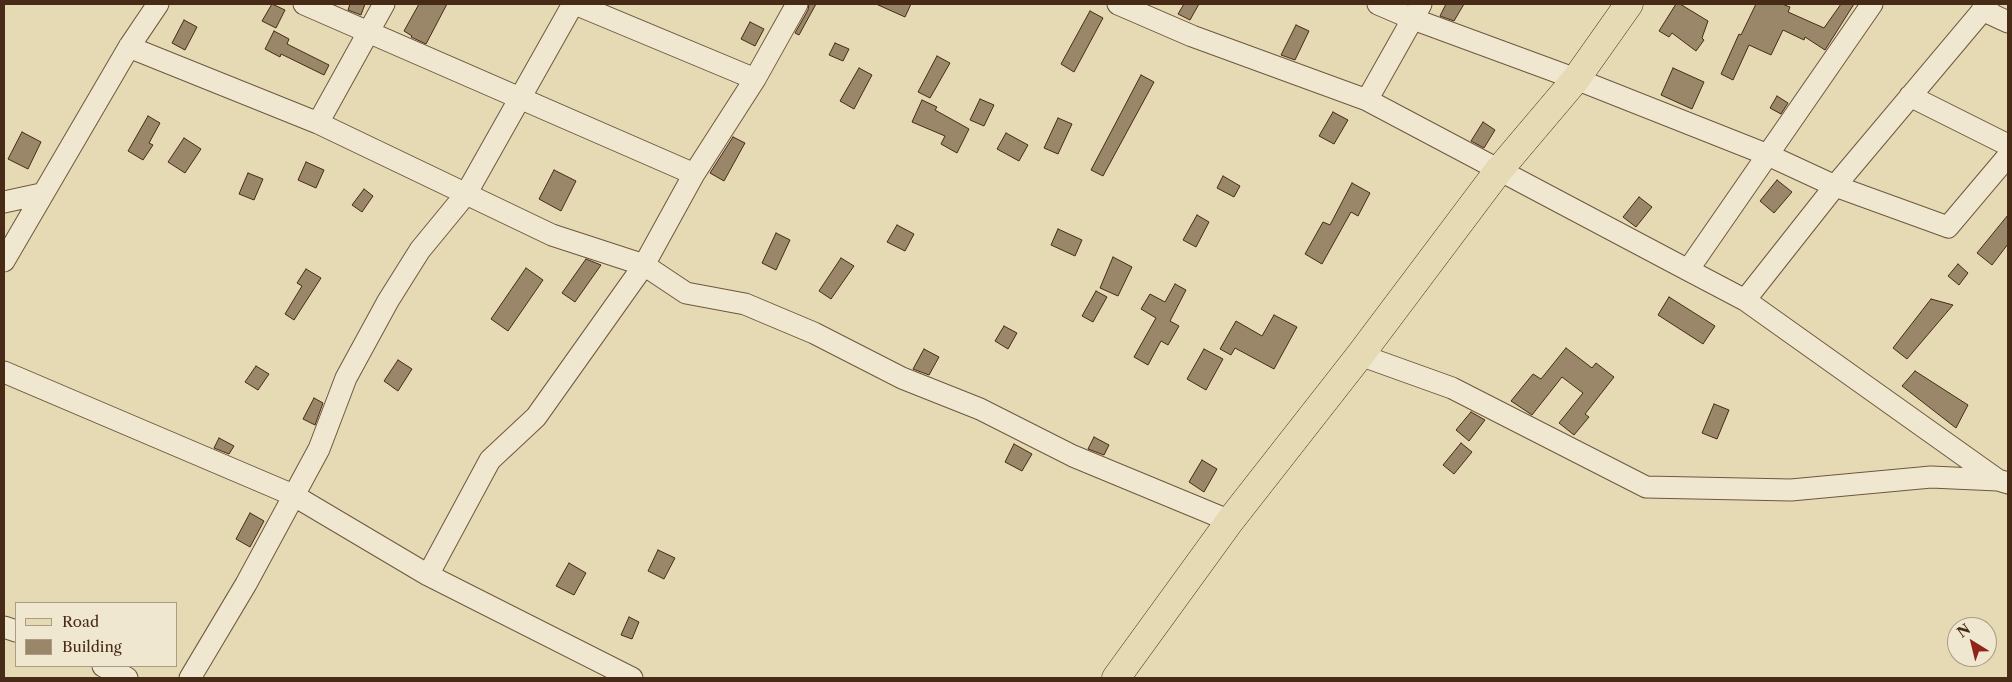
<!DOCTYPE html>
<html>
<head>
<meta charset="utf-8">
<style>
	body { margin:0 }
	#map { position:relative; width:2012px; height:682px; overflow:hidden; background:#e6dab5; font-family:"Libre Caslon Text",serif }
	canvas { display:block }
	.frame { position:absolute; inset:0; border:5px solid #472b17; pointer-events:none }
	.legend { position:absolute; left:15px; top:602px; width:162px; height:65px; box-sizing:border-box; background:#efe7cf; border:1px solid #ac9c85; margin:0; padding:6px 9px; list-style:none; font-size:15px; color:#472b17 }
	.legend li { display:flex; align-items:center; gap:10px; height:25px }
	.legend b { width:25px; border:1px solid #ac9c85 }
	.north { position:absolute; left:1947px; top:617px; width:50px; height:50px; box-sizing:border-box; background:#efe7cf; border:1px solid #ac9c85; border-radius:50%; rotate:324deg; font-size:14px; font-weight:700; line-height:20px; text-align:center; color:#472b17 }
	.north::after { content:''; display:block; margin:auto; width:18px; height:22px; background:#8f2418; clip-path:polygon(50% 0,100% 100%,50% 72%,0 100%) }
</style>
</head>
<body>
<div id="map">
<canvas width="2012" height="682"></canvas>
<div class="frame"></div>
<ul class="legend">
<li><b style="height:6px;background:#e6dab5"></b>Road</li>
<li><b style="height:14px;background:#9a8669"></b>Building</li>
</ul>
<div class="north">N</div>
</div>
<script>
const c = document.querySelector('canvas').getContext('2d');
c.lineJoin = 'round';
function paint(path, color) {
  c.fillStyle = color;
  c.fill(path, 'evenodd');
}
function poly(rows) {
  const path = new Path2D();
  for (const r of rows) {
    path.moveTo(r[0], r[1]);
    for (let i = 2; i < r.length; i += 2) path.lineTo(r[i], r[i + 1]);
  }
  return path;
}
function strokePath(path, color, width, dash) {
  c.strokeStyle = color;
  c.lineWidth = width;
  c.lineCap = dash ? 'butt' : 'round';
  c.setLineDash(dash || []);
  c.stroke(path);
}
const building = poly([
	[272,4,285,10,276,28,262,21,272,4],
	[350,4,365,4,361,15,348,10,350,4],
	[419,4,447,4,426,44,411,37,412,36,404,31,419,4],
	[809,4,816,4,799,35,795,33,808,10,809,4],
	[876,4,911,4,905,17,876,4],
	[1184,4,1199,4,1190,20,1178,14,1184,4],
	[1446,4,1464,4,1454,21,1440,16,1446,4],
	[1676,4,1680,4,1708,21,1702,38,1704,40,1696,51,1672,33,1669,37,1659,31,1676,4],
	[1756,4,1782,4,1790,7,1788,12,1824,28,1841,4,1854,4,1825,50,1805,37,1804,40,1783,30,1771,55,1749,45,1733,80,1721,74,1739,34,1741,35,1756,4],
	[1090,11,1103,18,1074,72,1061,64,1090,11],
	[184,20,197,27,185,50,172,43,184,20],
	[750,22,764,29,755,46,741,39,750,22],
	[1296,25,1309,31,1295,60,1281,55,1296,25],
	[274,31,289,39,287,44,329,65,324,75,281,54,280,57,265,49,274,31],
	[835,43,849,49,843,61,829,55,835,43],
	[937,56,950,63,930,98,918,92,937,56],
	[859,68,872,75,854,109,840,101,859,68],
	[1673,68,1704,82,1692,109,1661,95,1673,68],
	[1141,75,1154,82,1103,176,1091,170,1141,75],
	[1777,96,1788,103,1781,114,1770,108,1777,96],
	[980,99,994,105,984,126,970,120,980,99],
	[922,100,937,107,935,110,969,129,957,153,941,144,945,136,912,122,922,100],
	[1333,112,1348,120,1334,144,1319,136,1333,112],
	[148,116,160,123,149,143,153,145,143,160,128,151,148,116],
	[1058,118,1072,124,1058,154,1044,148,1058,118],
	[1483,122,1495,130,1484,148,1471,141,1483,122],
	[22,132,41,142,28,169,8,159,22,132],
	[1006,133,1028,145,1019,161,997,149,1006,133],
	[733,137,745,143,724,181,710,173,733,137],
	[184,138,201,149,185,173,168,162,184,138],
	[306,162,324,170,316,188,298,180,306,162],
	[554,170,576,181,561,211,539,199,554,170],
	[248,173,263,179,254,200,239,194,248,173],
	[1223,176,1240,186,1234,197,1217,188,1223,176],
	[1777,180,1792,192,1774,213,1760,201,1777,180],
	[1352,183,1370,193,1358,216,1351,212,1322,264,1305,254,1323,222,1330,225,1352,183],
	[364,189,373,196,362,212,352,205,364,189],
	[1639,197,1652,207,1636,227,1623,217,1639,197],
	[1197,215,1209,222,1196,247,1183,240,1197,215],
	[2008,215,2008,244,1992,265,1977,253,2008,215],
	[897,225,914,234,905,251,887,242,897,225],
	[1058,229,1082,240,1075,256,1051,245,1058,229],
	[776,233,790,240,776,270,762,263,776,233],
	[1113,257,1132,267,1118,296,1100,288,1113,257],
	[841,258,854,266,831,299,819,291,841,258],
	[586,259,601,265,575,302,562,293,586,259],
	[1958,264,1968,273,1959,285,1948,276,1958,264],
	[526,268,543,280,508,331,491,319,526,268],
	[306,269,321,278,294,320,285,314,302,286,297,283,306,269],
	[1175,284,1186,290,1170,321,1179,326,1168,345,1161,341,1148,365,1134,357,1156,318,1141,309,1150,294,1165,302,1175,284],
	[1096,291,1107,297,1093,322,1082,316,1096,291],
	[1669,297,1715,326,1703,344,1658,315,1669,297],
	[1931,299,1953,305,1907,359,1893,348,1931,299],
	[1274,315,1297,327,1274,369,1235,348,1231,355,1220,349,1236,321,1262,336,1274,315],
	[1004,326,1017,333,1008,349,995,341,1004,326],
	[1566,348,1592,368,1596,363,1614,377,1585,414,1589,417,1574,435,1559,423,1583,393,1562,377,1532,415,1511,401,1533,374,1541,379,1566,348],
	[924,349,939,357,929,375,913,369,924,349],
	[1204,349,1223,359,1206,390,1187,379,1204,349],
	[398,360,412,369,398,391,384,381,398,360],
	[256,366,269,374,258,390,245,382,256,366],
	[1915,371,1968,405,1956,428,1902,386,1915,371],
	[314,398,323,403,315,425,303,419,314,398],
	[1714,404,1729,410,1717,439,1702,433,1714,404],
	[1471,412,1485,420,1469,441,1456,430,1471,412],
	[1094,437,1109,445,1104,455,1088,449,1094,437],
	[219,438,234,446,229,454,214,448,219,438],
	[1461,443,1472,452,1454,474,1443,465,1461,443],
	[1014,444,1032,454,1022,471,1005,462,1014,444],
	[1202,460,1217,469,1204,492,1189,482,1202,460],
	[250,513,264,521,250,547,236,539,250,513],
	[658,550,675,558,664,579,648,571,658,550],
	[569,563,586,573,574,595,556,586,569,563],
	[629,617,639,622,632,639,621,635,629,617]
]);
paint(building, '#9a8669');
strokePath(building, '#472b17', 1);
const minor = poly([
	[304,4,694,174],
	[575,4,755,79],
	[1118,4,1192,36,1367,100,1688,270,1872,4],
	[1378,4,1413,19,1576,79,1768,155,1835,186,1948,227,2008,156],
	[1982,10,2008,22],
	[129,47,318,123,552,235,644,265,686,293,745,304,814,333,902,378,980,409,1073,456,1230,521],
	[1910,96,2008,145],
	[1367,100,1421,4],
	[318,123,384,4],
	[4,202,41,194],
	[4,261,129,47,158,4],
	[1688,270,1745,300,1998,480],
	[1745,300,1835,186,1988,4],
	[1360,355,1452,388,1646,487,1791,490,1931,477,1998,480,2008,483],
	[4,372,293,495,428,575,632,678],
	[428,575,490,460,536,417,644,265,694,174,755,79,797,4],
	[4,627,16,631],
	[103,666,127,678],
	[190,678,246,584,319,449,346,378,388,301,420,250,466,194,573,4]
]);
const major = poly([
	[1116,678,1230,521,1360,355,1499,170,1576,79,1629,4]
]);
strokePath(minor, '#6f573e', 23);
strokePath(major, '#472b17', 29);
strokePath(minor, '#efe7cf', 21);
strokePath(major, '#e6dab5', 28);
</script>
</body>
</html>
